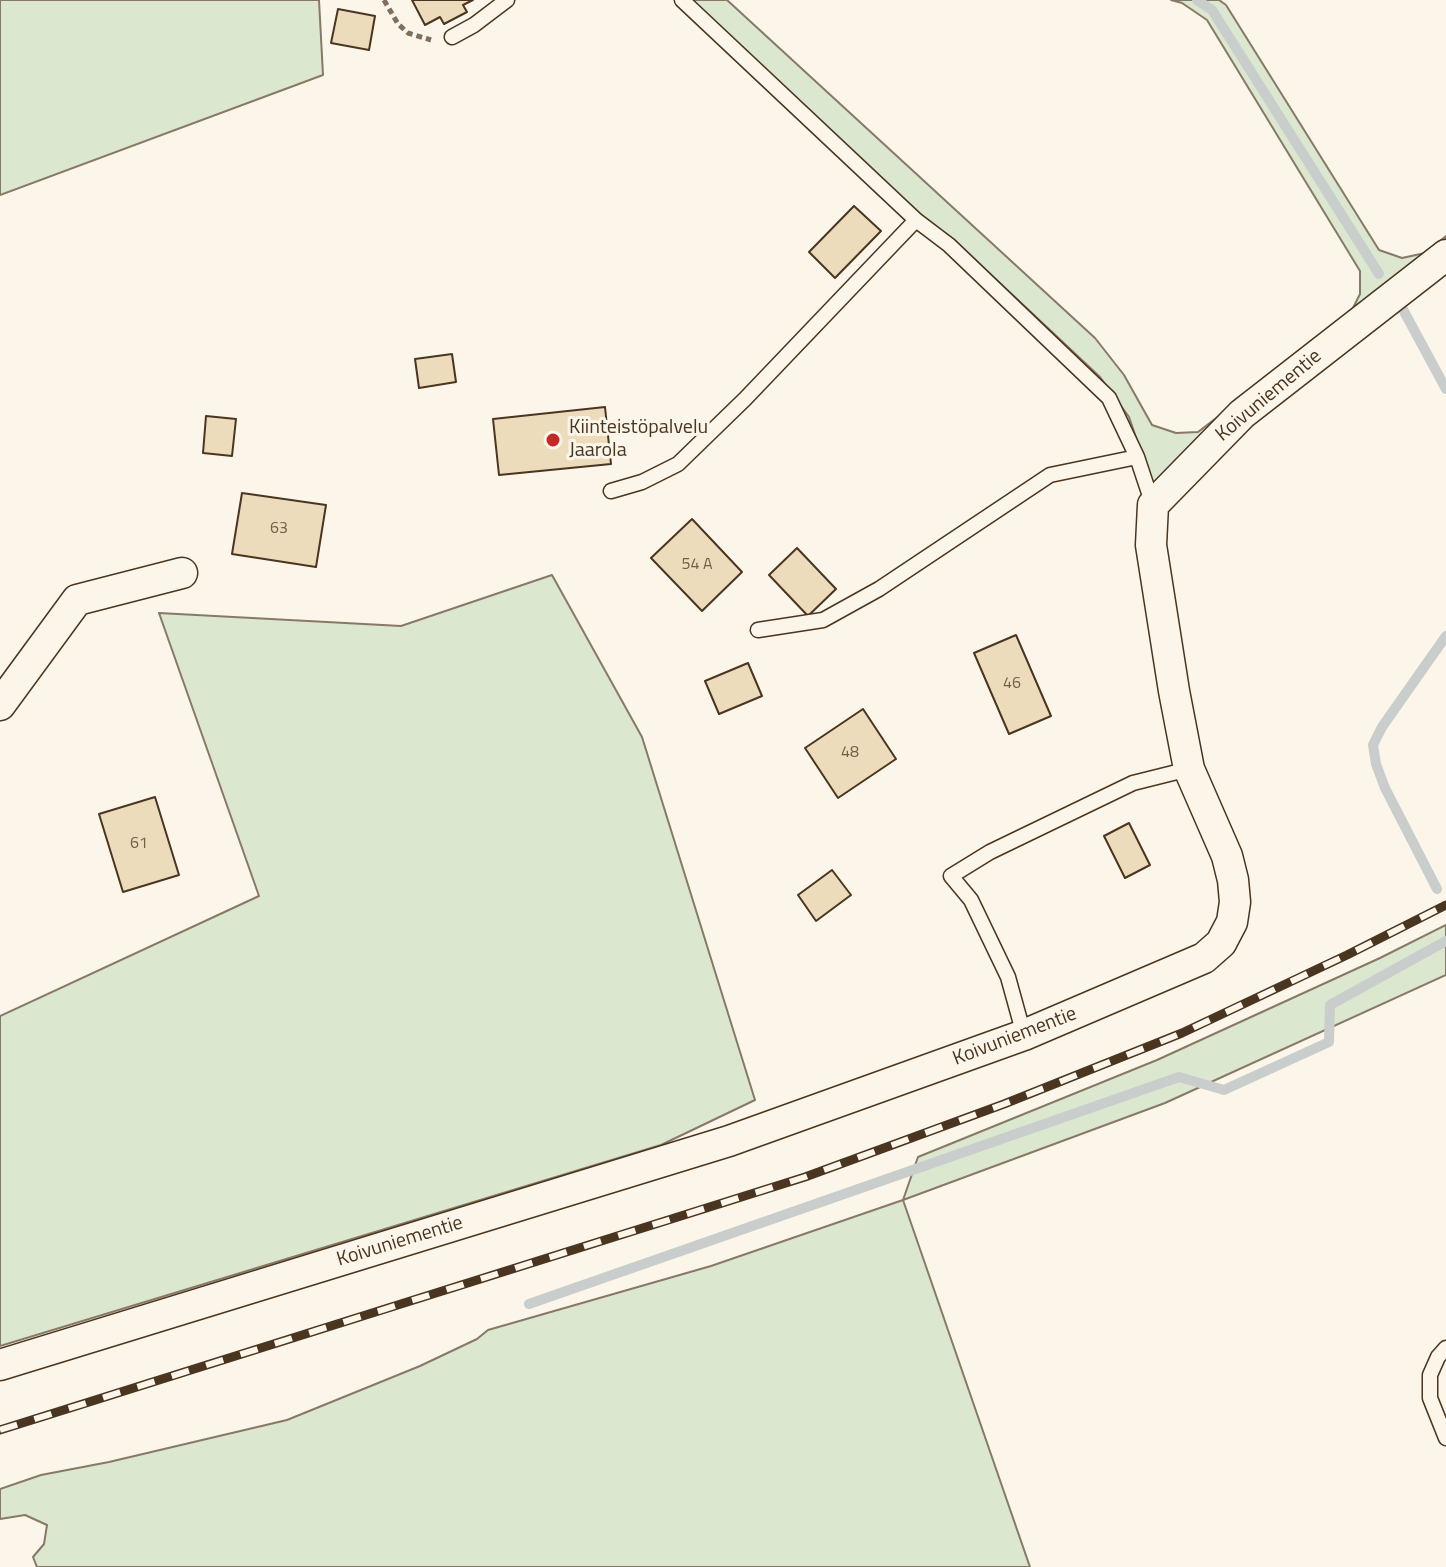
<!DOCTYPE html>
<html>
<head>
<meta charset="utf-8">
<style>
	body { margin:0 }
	canvas { display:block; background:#fbf6e9 }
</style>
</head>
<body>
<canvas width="1446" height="1567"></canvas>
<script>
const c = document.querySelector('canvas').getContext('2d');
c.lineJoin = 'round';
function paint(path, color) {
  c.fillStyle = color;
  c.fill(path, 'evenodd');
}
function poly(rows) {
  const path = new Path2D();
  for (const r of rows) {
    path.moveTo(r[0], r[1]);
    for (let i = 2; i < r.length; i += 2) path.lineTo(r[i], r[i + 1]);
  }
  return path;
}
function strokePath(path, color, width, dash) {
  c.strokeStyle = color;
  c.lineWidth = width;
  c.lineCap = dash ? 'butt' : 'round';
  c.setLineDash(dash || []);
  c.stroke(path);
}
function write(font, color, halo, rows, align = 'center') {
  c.font = font + ' "Titillium Web",sans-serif';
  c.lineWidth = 6;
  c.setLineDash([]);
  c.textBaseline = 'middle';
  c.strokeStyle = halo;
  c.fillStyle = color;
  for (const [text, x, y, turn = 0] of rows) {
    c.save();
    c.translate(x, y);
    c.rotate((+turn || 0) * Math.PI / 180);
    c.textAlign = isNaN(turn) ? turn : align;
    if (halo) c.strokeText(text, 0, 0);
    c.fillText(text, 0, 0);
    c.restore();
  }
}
const green = poly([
	[0,0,319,0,323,75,0,195,0,0],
	[691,0,727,0,1095,338,1124,375,1152,425,1176,433,1198,432,1349,316,1360,294,1360,271,1207,20,1182,3,1171,0,1219,0,1226,5,1379,250,1402,258,1425,253,1446,236,1446,245,1163,484,1152,484,1129,417,1100,377,955,241,915,210,691,0],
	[552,575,642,737,755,1100,661,1145,0,1346,0,1016,259,896,159,613,401,626,552,575],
	[1446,925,1446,975,1165,1103,903,1200,1030,1567,37,1567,33,1557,44,1544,47,1525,25,1515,0,1519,0,1489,41,1475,109,1462,287,1420,420,1366,477,1339,488,1330,711,1266,903,1200,918,1157,1157,1060,1380,958,1446,925]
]);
paint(green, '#dce7d0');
strokePath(green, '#887966', 2);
strokePath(poly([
	[1197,0,1212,10,1379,274],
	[1400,304,1446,389],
	[1437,889,1385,788,1376,764,1373,745,1382,727,1446,636],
	[529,1304,1179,1077,1224,1090,1329,1042,1330,1005,1446,941]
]), '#c9cecd', 10);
const building = poly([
	[412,0,473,0,463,5,467,12,444,24,440,17,425,25,412,0],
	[338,9,375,16,369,50,331,43,338,9],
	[854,206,881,231,835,278,809,252,854,206],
	[452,354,456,382,419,388,415,359,452,354],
	[605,407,611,464,499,475,493,419,605,407],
	[206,416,236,419,232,456,203,453,206,416],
	[242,493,326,505,316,567,232,554,242,493],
	[692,519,742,572,702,611,651,558,692,519],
	[797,548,836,589,808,616,769,575,797,548],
	[1016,635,1051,716,1009,734,974,653,1016,635],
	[748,663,762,696,719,714,705,681,748,663],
	[863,709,896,759,838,798,805,748,863,709],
	[155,797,179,875,123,892,99,814,155,797],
	[1129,823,1150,865,1125,878,1104,836,1129,823],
	[832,870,851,895,816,921,798,895,832,870]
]);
paint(building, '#ecdcbc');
strokePath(building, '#4a3520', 2);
const lane = poly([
	[682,0,916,220,949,245,1109,398,1137,457,1153,505],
	[452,37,474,25,507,0],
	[611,491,642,482,678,464,745,399,916,220],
	[758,630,823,620,879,589,1050,475,1137,457],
	[1024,1035,1008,977,971,900,951,876,990,852,1133,783,1189,769],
	[1446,1348,1438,1357,1430,1375,1430,1398,1446,1438]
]);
const street = poly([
	[0,705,77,600,182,573],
	[0,1365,729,1141,1024,1035,1204,958,1221,943,1232,922,1235,902,1233,880,1227,856,1189,769,1174,691,1151,545,1153,505,1242,414,1446,255]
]);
strokePath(lane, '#4a3520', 17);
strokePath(street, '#4a3520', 33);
strokePath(poly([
	[384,0,398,24,408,33,431,40]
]), '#7f6f5c', 5, [6, 4]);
strokePath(lane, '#fbf6e9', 14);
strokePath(street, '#fbf6e9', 30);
const rail = poly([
	[0,1430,805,1177,1004,1104,1182,1033,1347,955,1446,905]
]);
strokePath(rail, '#4a3520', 9);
strokePath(rail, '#fbf6e9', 6, [18]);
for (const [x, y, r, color] of [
	[553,440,8,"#c62828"]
]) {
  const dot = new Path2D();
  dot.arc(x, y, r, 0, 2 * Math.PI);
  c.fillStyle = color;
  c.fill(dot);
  strokePath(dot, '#fbf6e9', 3);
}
write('16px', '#725f47', null, [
	["63",279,529],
	["54 A",697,565],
	["46",1012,684],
	["48",850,753],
	["61",139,844]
]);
write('20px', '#4a3520', '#fbf6e9', [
	["Koivuniementie",1269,396,-40],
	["Koivuniementie",1015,1037,-21],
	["Koivuniementie",400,1242,-17]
]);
write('20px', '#4a3520', '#fbf6e9', [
	["Kiinteistöpalvelu",569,428],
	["Jaarola",569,451]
], 'left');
</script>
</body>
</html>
